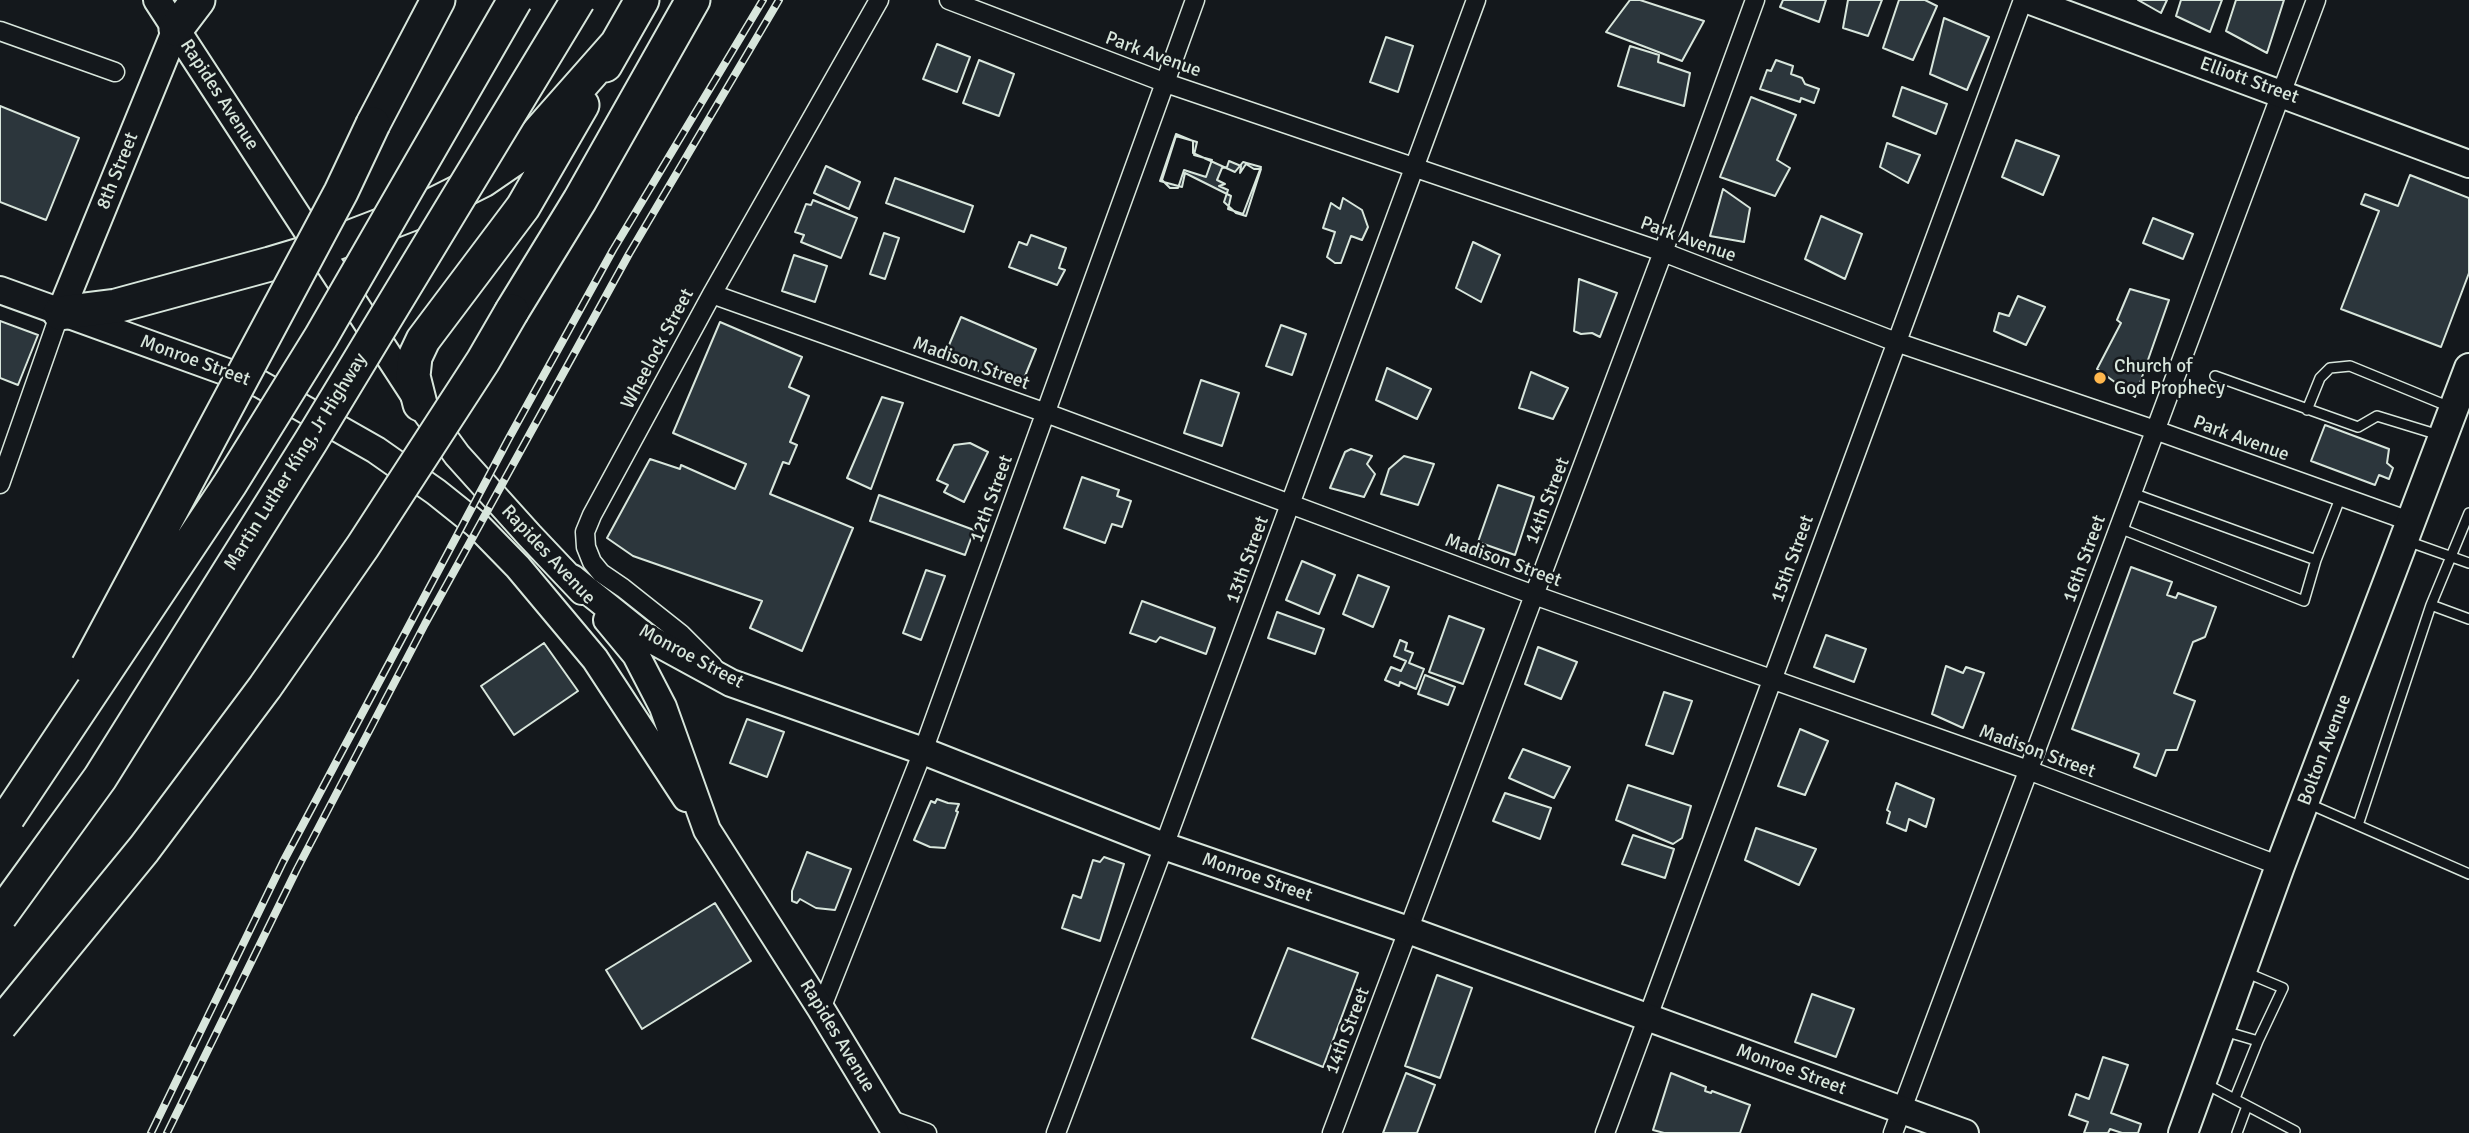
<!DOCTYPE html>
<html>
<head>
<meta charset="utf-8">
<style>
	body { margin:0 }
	canvas { display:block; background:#14181c }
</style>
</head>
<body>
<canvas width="2469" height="1133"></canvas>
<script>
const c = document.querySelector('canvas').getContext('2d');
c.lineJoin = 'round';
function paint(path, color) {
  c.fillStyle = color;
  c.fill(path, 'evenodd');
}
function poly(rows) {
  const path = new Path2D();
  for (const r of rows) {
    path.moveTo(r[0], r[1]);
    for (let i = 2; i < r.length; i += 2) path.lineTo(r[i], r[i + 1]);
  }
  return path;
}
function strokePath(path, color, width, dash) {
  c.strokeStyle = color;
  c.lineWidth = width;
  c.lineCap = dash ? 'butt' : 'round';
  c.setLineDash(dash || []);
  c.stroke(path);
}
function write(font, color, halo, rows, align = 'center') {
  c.font = font + ' Signika,sans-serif';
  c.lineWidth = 5;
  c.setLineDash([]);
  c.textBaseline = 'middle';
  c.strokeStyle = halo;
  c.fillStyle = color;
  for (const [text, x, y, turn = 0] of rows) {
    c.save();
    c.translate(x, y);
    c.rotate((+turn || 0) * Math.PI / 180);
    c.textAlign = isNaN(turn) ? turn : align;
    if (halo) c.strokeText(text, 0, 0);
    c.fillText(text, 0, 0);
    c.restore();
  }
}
const building = poly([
	[1630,0,1640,0,1704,21,1682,61,1606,32,1630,0],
	[1783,0,1826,0,1819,22,1780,7,1783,0],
	[1848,0,1882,0,1868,36,1843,28,1848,0],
	[1899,0,1925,0,1937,6,1913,60,1883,48,1899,0],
	[2138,0,2167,0,2161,13,2138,0],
	[2181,0,2222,0,2210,32,2176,16,2181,0],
	[2236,0,2284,0,2267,53,2226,31,2236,0],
	[1944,18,1989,37,1967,90,1930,74,1944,18],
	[1386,37,1413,46,1398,92,1370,82,1386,37],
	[937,44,970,57,957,92,923,79,937,44],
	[1630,46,1659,55,1658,62,1690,73,1684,106,1618,86,1630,46],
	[979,60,1014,74,999,116,963,103,979,60],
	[1776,60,1793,66,1791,74,1802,78,1805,84,1819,89,1814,103,1801,98,1800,102,1760,89,1767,70,1771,71,1776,60],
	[1902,87,1947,104,1936,134,1893,116,1902,87],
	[1751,97,1796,115,1777,160,1790,168,1775,196,1720,177,1751,97],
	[0,106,79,138,46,220,0,202,0,106],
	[1176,134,1193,141,1193,153,1235,172,1243,162,1261,167,1243,214,1228,209,1231,196,1185,173,1182,187,1160,181,1176,134],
	[1176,136,1197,142,1194,155,1212,160,1206,177,1184,170,1178,188,1170,188,1162,180,1176,136],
	[2016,140,2059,156,2043,195,2002,177,2016,140],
	[1887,143,1920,155,1908,183,1880,167,1887,143],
	[1229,161,1241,166,1240,173,1246,164,1254,169,1261,169,1246,216,1236,213,1224,202,1228,190,1219,186,1225,184,1217,180,1222,168,1227,167,1229,161],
	[826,166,860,182,849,209,814,193,826,166],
	[2410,175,2469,198,2469,273,2441,347,2341,309,2379,211,2361,204,2365,194,2398,206,2410,175],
	[895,178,973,206,964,232,886,203,895,178],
	[1723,189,1750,208,1744,242,1710,236,1723,189],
	[1343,198,1362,210,1368,227,1362,240,1351,236,1341,263,1335,263,1327,257,1335,232,1323,228,1331,203,1340,209,1343,198],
	[813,200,857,218,841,258,801,242,804,235,795,232,806,204,811,205,813,200],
	[1821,216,1862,234,1845,279,1805,259,1821,216],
	[2153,218,2193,234,2183,259,2143,243,2153,218],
	[884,233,899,238,885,279,870,274,884,233],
	[1031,235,1066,248,1059,268,1065,270,1057,285,1009,267,1019,242,1027,245,1031,235],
	[1473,242,1500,255,1481,302,1456,288,1473,242],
	[794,255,827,266,815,302,782,291,794,255],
	[1579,279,1617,293,1600,337,1592,333,1581,334,1574,331,1579,279],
	[2130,289,2169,300,2135,397,2097,369,2121,323,2117,320,2130,289],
	[2018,296,2045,307,2026,345,1994,331,1999,313,2009,316,2018,296],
	[961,317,1036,349,1023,381,999,371,996,378,956,362,958,357,946,352,961,317],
	[0,321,38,335,18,385,0,378,0,321],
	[720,322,802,357,789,387,809,396,790,442,797,445,789,464,783,462,770,494,853,528,802,651,750,628,762,601,633,556,607,538,650,459,680,469,681,465,735,489,746,464,673,433,720,322],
	[1281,325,1306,334,1292,375,1266,366,1281,325],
	[1387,368,1431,389,1417,419,1376,400,1387,368],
	[1531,372,1568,388,1553,419,1519,408,1531,372],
	[1201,380,1239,393,1222,446,1184,433,1201,380],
	[882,397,903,403,871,489,847,478,882,397],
	[2325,425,2389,449,2387,463,2393,468,2389,479,2379,475,2375,485,2311,461,2325,425],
	[970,443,988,452,964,502,944,492,948,485,937,480,954,445,970,443],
	[1351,449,1372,456,1367,464,1375,474,1364,497,1330,488,1345,452,1351,449],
	[1404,456,1434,464,1418,505,1381,494,1389,469,1404,456],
	[1082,477,1119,490,1117,496,1131,501,1122,527,1112,524,1105,543,1064,528,1082,477],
	[1498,485,1534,497,1515,555,1478,542,1498,485],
	[879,495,974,530,965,555,870,521,879,495],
	[1302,561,1335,575,1319,614,1286,600,1302,561],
	[2131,567,2172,582,2167,595,2176,598,2178,593,2216,607,2205,637,2193,642,2174,693,2195,701,2177,750,2166,750,2156,776,2134,767,2139,754,2072,729,2131,567],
	[926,570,945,576,921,640,903,633,926,570],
	[1358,575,1389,587,1373,627,1343,614,1358,575],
	[1142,601,1215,628,1206,654,1160,637,1156,642,1130,633,1142,601],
	[1277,612,1324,629,1315,654,1268,638,1277,612],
	[1449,616,1484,629,1463,684,1429,672,1449,616],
	[1826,635,1866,649,1854,682,1814,667,1826,635],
	[1400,640,1407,643,1405,650,1413,653,1409,663,1424,669,1416,689,1400,682,1399,686,1385,680,1391,667,1401,671,1406,661,1394,656,1400,640],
	[544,643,578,691,514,735,481,686,544,643],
	[1538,647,1577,662,1561,699,1525,684,1538,647],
	[1946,666,1963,673,1966,667,1984,673,1963,728,1932,714,1946,666],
	[1425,675,1455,687,1448,705,1418,694,1425,675],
	[1664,692,1692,701,1673,754,1646,745,1664,692],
	[747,719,784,732,767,777,730,763,747,719],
	[1800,729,1828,741,1805,795,1778,786,1800,729],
	[1523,749,1570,767,1554,798,1509,778,1523,749],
	[1896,783,1934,799,1926,827,1909,819,1906,831,1887,823,1890,812,1887,810,1896,783],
	[1628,785,1691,806,1682,838,1673,844,1616,820,1628,785],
	[1505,793,1551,808,1540,839,1493,821,1505,793],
	[937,799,948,803,959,804,956,811,958,812,945,848,930,847,914,840,931,801,935,803,937,799],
	[1756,828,1816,849,1799,885,1745,860,1756,828],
	[1633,835,1674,849,1665,878,1622,864,1633,835],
	[807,852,851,869,835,910,816,908,800,899,797,903,792,901,792,891,807,852],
	[1104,857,1124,864,1100,941,1062,928,1073,895,1081,898,1093,860,1100,862,1104,857],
	[715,903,751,961,642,1029,606,970,715,903],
	[1288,948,1358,973,1323,1067,1252,1038,1288,948],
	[1437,975,1472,988,1440,1078,1405,1066,1437,975],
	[1812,994,1854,1009,1836,1057,1795,1042,1812,994],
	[2103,1057,2128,1065,2111,1113,2141,1124,2138,1133,2122,1133,2110,1129,2108,1133,2084,1133,2088,1122,2069,1115,2076,1094,2089,1099,2103,1057],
	[1406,1073,1435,1085,1417,1133,1383,1133,1406,1073],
	[1671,1073,1706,1087,1705,1091,1711,1093,1712,1091,1750,1105,1740,1133,1664,1133,1653,1130,1671,1073]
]);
paint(building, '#2c363c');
strokePath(building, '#d8e6dc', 2);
const service = poly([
	[2215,376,2358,427,2377,416,2439,435],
	[2307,410,2320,378,2330,368,2350,366,2450,407],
	[2119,528,2304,601,2316,560,2132,493],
	[2407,541,2469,563],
	[2316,560,2341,496],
	[2431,605,2469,513],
	[2307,803,2469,874],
	[2358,825,2431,605,2469,619],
	[2245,972,2283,988,2258,1041],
	[2224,1031,2258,1041,2235,1098],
	[2206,1084,2295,1131,2294,1133],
	[2237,1133,2247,1106]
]);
const minor = poly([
	[949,0,1166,83,1663,252,1896,342,2155,430,2412,522],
	[0,31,115,72],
	[712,294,1046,413,1534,595,2028,770,2280,866],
	[0,484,60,313],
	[713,666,681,634,623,588,601,573,592,562,586,547,585,532,592,515,712,294,879,0],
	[821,1009,923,751,1195,0],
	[888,1119,927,1133],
	[1056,1133,1164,846,1476,0],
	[1332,1133,1663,252,1755,0],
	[1605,1133,2023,0],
	[1893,1133,2316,0]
]);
const secondary = poly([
	[157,0,420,404,457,455,529,535,582,591],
	[2028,0,2469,164],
	[0,290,260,384,376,450,436,492,476,524,518,567,595,659,686,798],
	[60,313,176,29],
	[572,578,643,635,731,683,923,751,1164,846,1408,930,1965,1133],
	[607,620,636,655,663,707,707,830,821,1009,896,1133]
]);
const primary = poly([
	[2183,1133,2280,866,2469,368]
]);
const motorway = poly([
	[176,29,198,0],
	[605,65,642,0],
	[373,124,438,0],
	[512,311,580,200,693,0],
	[60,313,116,306,270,264,320,249,429,207,483,180,518,156,616,45],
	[420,404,413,376,415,357,423,340,523,207,582,105]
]);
strokePath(service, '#d8e6dc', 12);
strokePath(minor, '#d8e6dc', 21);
strokePath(secondary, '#d8e6dc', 30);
strokePath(primary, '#d8e6dc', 32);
strokePath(motorway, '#d8e6dc', 37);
strokePath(service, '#14181c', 9);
strokePath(minor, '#14181c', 18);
strokePath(secondary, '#14181c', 26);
strokePath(primary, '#14181c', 28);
strokePath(motorway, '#14181c', 33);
const rail = poly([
	[151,1133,283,862,509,438,613,250,763,0],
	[167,1133,297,869,425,624,629,254,779,0]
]);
strokePath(rail, '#d8e6dc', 8);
strokePath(rail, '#14181c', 5, [16]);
const motorwayBridge = poly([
	[88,666,341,192,373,124],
	[8,817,230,484,321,337,515,0],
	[0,916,100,778,311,441,578,0],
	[0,1025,144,849,265,687,363,546,483,361,512,311]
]);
strokePath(motorwayBridge, '#d8e6dc', 37, []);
strokePath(motorwayBridge, '#14181c', 33);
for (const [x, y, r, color] of [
	[2100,378,7,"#ffb74d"]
]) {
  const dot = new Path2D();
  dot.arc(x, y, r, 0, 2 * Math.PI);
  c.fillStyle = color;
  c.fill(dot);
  strokePath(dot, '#14181c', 2.5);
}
write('19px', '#d8e6dc', '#14181c', [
	["Park Avenue",1153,55,20],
	["Elliott Street",2249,81,20],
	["Rapides Avenue",219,95,57],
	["8th Street",118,171,-68],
	["Park Avenue",1688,240,20],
	["Wheelock Street",658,349,-62],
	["Monroe Street",195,361,20],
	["Madison Street",971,364,20],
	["Park Avenue",2241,439,20],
	["Martin Luther King, Jr Highway",296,462,-58],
	["12th Street",992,499,-70],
	["14th Street",1548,501,-69],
	["Rapides Avenue",548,555,47],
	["15th Street",1793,559,-70],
	["16th Street",2085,559,-70],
	["13th Street",1248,560,-70],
	["Madison Street",1503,561,20],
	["Monroe Street",691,657,28],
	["Bolton Avenue",2325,750,-69],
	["Madison Street",2037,752,20],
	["Monroe Street",1257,878,19],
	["14th Street",1348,1031,-69],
	["Rapides Avenue",837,1036,59],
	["Monroe Street",1791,1070,20]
]);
write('19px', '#d8e6dc', '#14181c', [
	["Church of",2114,367],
	["God Prophecy",2114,389]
], 'left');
</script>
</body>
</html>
